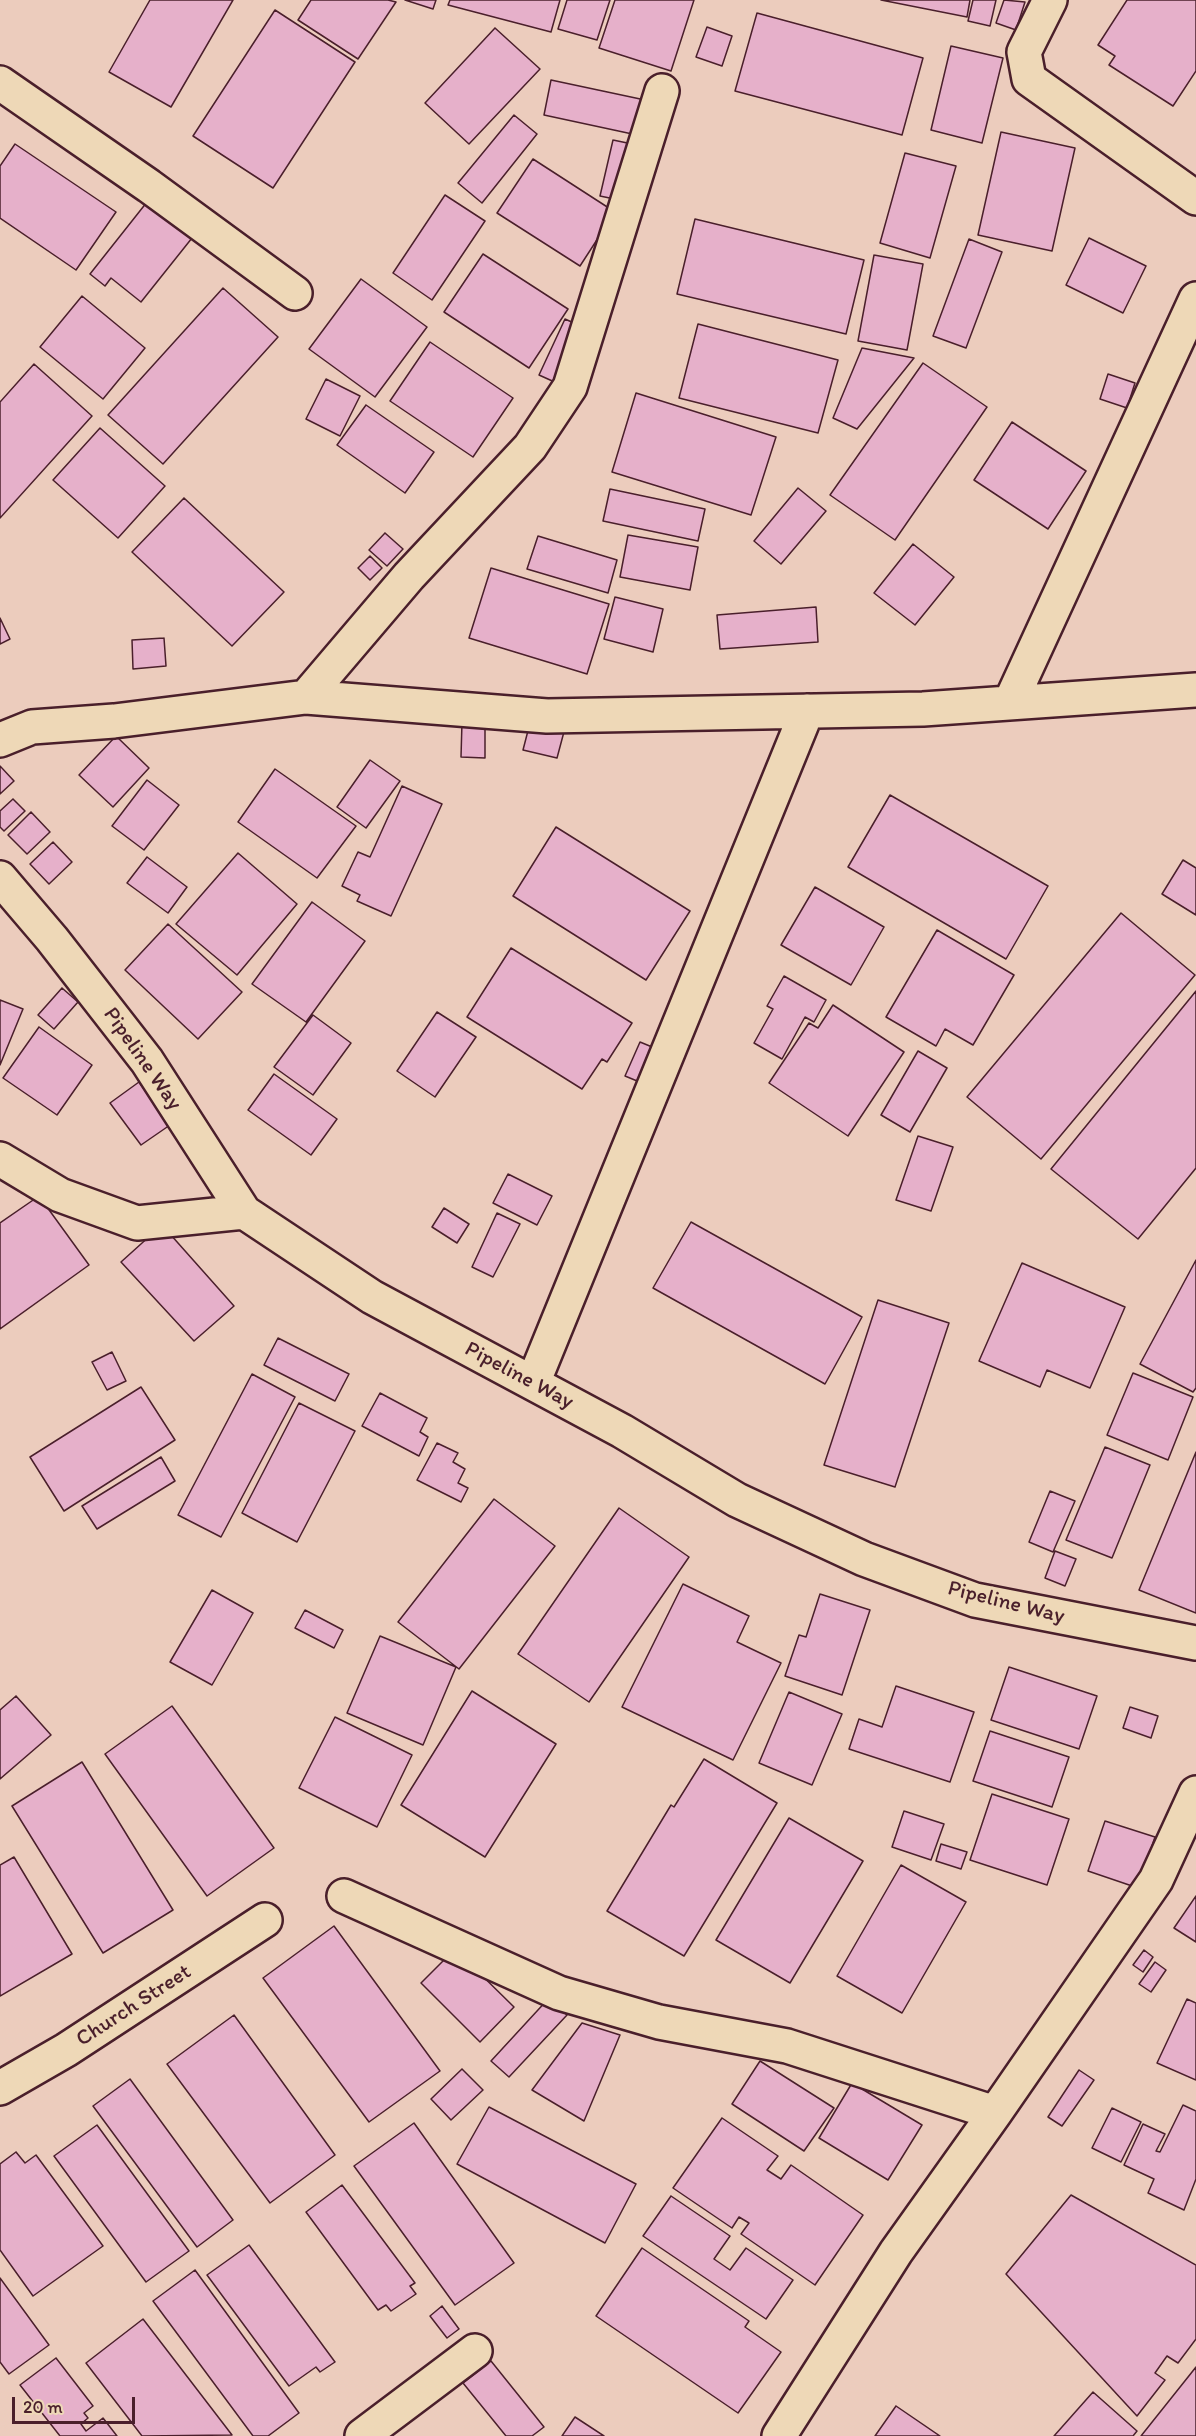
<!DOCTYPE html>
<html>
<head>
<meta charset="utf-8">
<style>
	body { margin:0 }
	#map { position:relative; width:1196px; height:2436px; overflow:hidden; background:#ecccbd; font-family:Itim,sans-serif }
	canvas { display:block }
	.scale { position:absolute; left:12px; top:2397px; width:123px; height:27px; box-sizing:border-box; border:3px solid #4a1f2b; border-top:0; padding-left:8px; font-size:18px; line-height:21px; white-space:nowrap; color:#4a1f2b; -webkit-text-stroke:4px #eed8b7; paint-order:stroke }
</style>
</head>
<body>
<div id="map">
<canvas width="1196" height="2436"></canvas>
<div class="scale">20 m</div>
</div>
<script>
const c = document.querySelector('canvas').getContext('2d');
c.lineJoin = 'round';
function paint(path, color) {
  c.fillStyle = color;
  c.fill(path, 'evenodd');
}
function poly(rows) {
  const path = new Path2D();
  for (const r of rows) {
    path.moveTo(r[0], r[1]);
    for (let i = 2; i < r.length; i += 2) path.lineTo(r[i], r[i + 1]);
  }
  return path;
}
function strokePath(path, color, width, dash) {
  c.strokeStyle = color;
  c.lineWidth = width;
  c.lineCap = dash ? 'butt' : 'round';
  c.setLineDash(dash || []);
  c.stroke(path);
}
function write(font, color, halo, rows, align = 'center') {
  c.font = font + ' Itim,sans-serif';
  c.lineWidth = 6;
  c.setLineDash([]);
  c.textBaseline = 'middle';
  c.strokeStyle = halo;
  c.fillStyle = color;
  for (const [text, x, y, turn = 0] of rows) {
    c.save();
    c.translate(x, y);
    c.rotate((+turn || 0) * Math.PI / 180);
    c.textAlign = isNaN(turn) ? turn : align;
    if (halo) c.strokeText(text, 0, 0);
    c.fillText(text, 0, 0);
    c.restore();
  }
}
const building = poly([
	[150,0,233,0,171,107,109,72,150,0],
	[311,0,388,0,396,2,358,59,298,20,311,0],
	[405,0,436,0,433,9,405,0],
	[450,0,560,0,551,32,448,5,450,0],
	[567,0,610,0,597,40,558,29,567,0],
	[615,0,694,0,671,71,599,48,615,0],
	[881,0,970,0,967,17,881,0],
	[973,0,996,0,990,26,968,21,973,0],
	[1004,0,1025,2,1016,30,996,23,1004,0],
	[1127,0,1196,0,1196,71,1173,106,1109,65,1115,56,1098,45,1127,0],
	[275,10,355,62,273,188,193,136,275,10],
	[757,13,923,58,902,135,735,91,757,13],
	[707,27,732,36,722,66,696,57,707,27],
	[495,28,540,69,469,144,425,103,495,28],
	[951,46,1003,58,982,143,931,130,951,46],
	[551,80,645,100,637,135,544,115,551,80],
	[514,115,537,134,482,203,458,183,514,115],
	[1001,132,1075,148,1052,251,978,235,1001,132],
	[613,140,637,145,624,201,600,196,613,140],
	[15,144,116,212,76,270,0,218,0,166,15,144],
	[905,153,956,166,930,258,880,243,905,153],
	[533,159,615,212,580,266,497,213,533,159],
	[445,195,485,221,432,300,393,273,445,195],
	[147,202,192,238,141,302,111,278,105,286,90,274,147,202],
	[695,219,864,260,846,334,677,294,695,219],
	[1089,238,1146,266,1123,313,1066,285,1089,238],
	[969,239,1002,252,966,348,933,336,969,239],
	[483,254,568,309,529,368,444,312,483,254],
	[874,255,923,264,907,350,858,341,874,255],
	[361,279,427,327,375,397,309,349,361,279],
	[223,288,278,337,163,464,108,415,223,288],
	[82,296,145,348,103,399,40,347,82,296],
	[565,319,585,328,559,384,539,375,565,319],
	[698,324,838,360,818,433,679,398,698,324],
	[430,342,513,398,473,457,390,401,430,342],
	[862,348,914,358,857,429,833,418,862,348],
	[923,363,987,407,895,540,830,495,923,363],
	[34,364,92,416,0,518,0,402,34,364],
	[1108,374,1135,383,1127,408,1100,399,1108,374],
	[326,379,360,396,340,436,306,419,326,379],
	[636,393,776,437,751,515,612,472,636,393],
	[366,405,434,452,405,493,337,445,366,405],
	[1012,422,1086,471,1048,529,974,480,1012,422],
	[100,428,165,486,118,538,53,480,100,428],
	[798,488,826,511,781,564,754,541,798,488],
	[610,489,705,509,698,541,603,521,610,489],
	[184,498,284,592,232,646,132,552,184,498],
	[385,533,403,549,387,566,369,550,385,533],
	[628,535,698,547,690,590,620,577,628,535],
	[538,536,617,560,608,593,527,569,538,536],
	[913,544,954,577,915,625,874,593,913,544],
	[370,556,382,568,370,580,358,568,370,556],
	[491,568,609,604,587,674,469,638,491,568],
	[615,597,663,609,653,652,604,639,615,597],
	[816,607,818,642,720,649,717,615,816,607],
	[0,618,10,639,0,644,0,618],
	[164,638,166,666,133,669,132,640,164,638],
	[531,719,565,728,557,758,523,750,531,719],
	[462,722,485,722,485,758,461,757,462,722],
	[116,736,149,768,113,807,79,775,116,736],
	[370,760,400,781,366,828,337,807,370,760],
	[0,766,14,781,0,794,0,766],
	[275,769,356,826,317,878,238,822,275,769],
	[147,780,179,805,144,850,112,826,147,780],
	[402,786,442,804,391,916,357,901,360,895,342,886,358,852,370,857,402,786],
	[890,795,1048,886,1006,959,848,867,890,795],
	[13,799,25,811,4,831,0,827,0,811,13,799],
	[31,812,50,832,27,854,8,835,31,812],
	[556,827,690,911,646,980,513,896,556,827],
	[53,842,72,862,49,884,30,864,53,842],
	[238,853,297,904,237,975,176,924,238,853],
	[147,857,187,887,168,913,127,883,147,857],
	[1183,860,1196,868,1196,915,1162,894,1183,860],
	[815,887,884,927,851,985,781,945,815,887],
	[312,902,365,941,306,1022,252,984,312,902],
	[1121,913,1195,975,1041,1159,967,1097,1121,913],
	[168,924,242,992,198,1039,125,970,168,924],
	[937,930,1014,975,973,1045,945,1029,936,1046,886,1017,937,930],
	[511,948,632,1023,607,1062,602,1059,582,1089,467,1017,511,948],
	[784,976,826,1000,814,1022,805,1017,782,1059,754,1043,773,1009,767,1006,784,976],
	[62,988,78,1002,54,1029,38,1015,62,988],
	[1196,991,1196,1168,1138,1239,1051,1169,1196,991],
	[0,1000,23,1009,0,1065,0,1000],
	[833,1005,904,1052,848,1136,769,1083,809,1023,818,1028,833,1005],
	[437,1012,476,1037,435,1097,397,1071,437,1012],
	[313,1015,351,1043,313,1095,274,1067,313,1015],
	[39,1027,92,1065,57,1115,3,1078,39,1027],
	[640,1042,657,1049,642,1083,625,1076,640,1042],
	[918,1051,947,1068,910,1132,881,1115,918,1051],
	[274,1074,337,1119,311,1155,248,1110,274,1074],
	[139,1082,170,1125,141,1145,110,1103,139,1082],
	[918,1136,953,1147,931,1211,896,1200,918,1136],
	[508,1174,552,1196,537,1225,493,1203,508,1174],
	[39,1196,89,1265,0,1329,0,1223,39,1196],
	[444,1208,469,1224,457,1243,432,1227,444,1208],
	[497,1213,520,1224,493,1277,472,1267,497,1213],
	[691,1222,862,1317,825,1384,653,1288,691,1222],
	[162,1225,234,1306,194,1341,121,1262,162,1225],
	[1196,1260,1196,1388,1193,1392,1140,1364,1196,1260],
	[1022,1263,1125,1307,1090,1388,1047,1370,1040,1387,979,1361,1022,1263],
	[878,1300,949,1323,895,1487,824,1465,878,1300],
	[278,1338,349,1374,335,1401,264,1365,278,1338],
	[112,1352,126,1381,107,1390,92,1362,112,1352],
	[1133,1373,1193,1397,1168,1460,1107,1435,1133,1373],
	[252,1374,295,1397,221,1537,178,1515,252,1374],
	[141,1387,175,1440,64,1511,30,1457,141,1387],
	[380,1393,427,1418,420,1432,428,1437,419,1456,362,1426,380,1393],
	[299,1403,355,1431,297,1542,242,1513,299,1403],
	[437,1443,458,1453,453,1462,465,1469,458,1483,468,1488,461,1502,417,1480,437,1443],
	[1105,1447,1150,1465,1112,1558,1066,1540,1105,1447],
	[1196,1452,1196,1613,1139,1590,1196,1452],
	[161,1457,175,1481,97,1529,82,1506,161,1457],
	[1050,1491,1075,1501,1053,1552,1029,1542,1050,1491],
	[494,1499,555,1546,459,1669,398,1622,494,1499],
	[619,1508,689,1557,589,1702,518,1654,619,1508],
	[1055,1551,1076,1559,1065,1586,1045,1578,1055,1551],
	[683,1584,749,1616,737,1642,781,1663,733,1760,622,1707,683,1584],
	[212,1590,253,1613,212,1685,170,1662,212,1590],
	[820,1594,870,1610,842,1695,785,1676,799,1635,806,1637,820,1594],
	[305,1610,343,1630,334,1648,295,1628,305,1610],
	[380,1636,456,1667,423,1745,347,1713,380,1636],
	[1009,1667,1097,1696,1079,1749,991,1720,1009,1667],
	[896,1686,974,1712,950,1782,849,1749,859,1719,882,1727,896,1686],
	[472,1691,556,1744,485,1857,401,1805,472,1691],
	[789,1692,842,1714,812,1785,759,1763,789,1692],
	[16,1696,51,1735,0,1779,0,1710,16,1696],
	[172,1706,274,1848,207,1896,105,1754,172,1706],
	[1130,1707,1158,1716,1151,1738,1123,1728,1130,1707],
	[335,1717,412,1755,377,1827,299,1788,335,1717],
	[990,1731,1069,1757,1052,1807,973,1781,990,1731],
	[704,1759,777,1803,684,1956,607,1911,671,1805,674,1807,704,1759],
	[82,1762,173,1910,103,1953,12,1806,82,1762],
	[992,1794,1069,1819,1047,1885,970,1860,992,1794],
	[904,1811,944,1824,931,1860,892,1847,904,1811],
	[789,1818,863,1861,790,1983,716,1940,789,1818],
	[1105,1821,1155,1837,1138,1888,1088,1871,1105,1821],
	[941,1844,967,1852,961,1869,936,1861,941,1844],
	[14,1857,72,1954,0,1996,0,1865,14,1857],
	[901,1865,966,1902,902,2013,837,1976,901,1865],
	[1196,1896,1196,1942,1174,1928,1196,1896],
	[334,1926,440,2071,369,2122,263,1978,334,1926],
	[455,1949,514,2007,480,2042,421,1983,455,1949],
	[1144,1950,1153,1957,1143,1972,1133,1965,1144,1950],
	[1155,1962,1166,1970,1151,1992,1139,1984,1155,1962],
	[549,1998,567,2015,509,2077,491,2061,549,1998],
	[1187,1999,1196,2003,1196,2080,1157,2063,1187,1999],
	[234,2015,335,2155,270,2203,167,2064,234,2015],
	[582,2023,620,2035,584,2121,532,2090,582,2023],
	[760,2061,834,2108,804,2151,732,2104,760,2061],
	[462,2069,483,2090,451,2120,431,2099,462,2069],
	[1079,2070,1094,2080,1062,2126,1048,2117,1079,2070],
	[130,2079,233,2220,197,2247,93,2106,130,2079],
	[852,2083,922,2125,888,2180,819,2138,852,2083],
	[1183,2105,1196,2111,1196,2179,1184,2210,1148,2193,1154,2179,1124,2165,1143,2124,1165,2134,1156,2151,1160,2152,1183,2105],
	[489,2107,636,2184,605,2243,457,2164,489,2107],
	[1112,2108,1141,2122,1121,2162,1092,2148,1112,2108],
	[722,2118,778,2156,767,2170,781,2179,791,2165,863,2215,815,2285,741,2234,749,2223,739,2217,732,2228,673,2188,722,2118],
	[414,2123,514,2263,455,2305,354,2166,414,2123],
	[97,2125,189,2251,146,2282,54,2156,97,2125],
	[16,2152,25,2163,36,2155,103,2246,33,2296,0,2250,0,2164,16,2152],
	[342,2185,415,2283,410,2286,416,2294,391,2311,386,2305,378,2310,306,2212,342,2185],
	[1071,2195,1196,2265,1196,2339,1178,2363,1167,2356,1155,2373,1165,2380,1137,2416,1006,2274,1071,2195],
	[671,2196,730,2236,714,2259,730,2270,746,2248,793,2280,766,2319,643,2236,671,2196],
	[249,2245,335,2362,320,2372,316,2367,289,2386,207,2275,249,2245],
	[642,2248,749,2321,745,2327,781,2352,738,2413,596,2316,642,2248],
	[195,2270,299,2413,268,2436,253,2436,153,2301,195,2270],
	[0,2278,49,2345,9,2374,0,2362,0,2278],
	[442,2306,459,2329,447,2338,430,2316,442,2306],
	[143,2319,232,2435,142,2436,86,2363,143,2319],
	[56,2358,93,2406,84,2413,88,2418,81,2424,86,2431,103,2418,117,2436,60,2436,20,2385,56,2358],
	[491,2361,544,2427,532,2436,506,2436,463,2383,491,2361],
	[1196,2367,1196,2436,1141,2436,1196,2367],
	[1093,2392,1137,2431,1133,2436,1054,2436,1093,2392],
	[896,2406,940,2436,875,2436,896,2406],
	[575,2417,604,2436,562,2436,575,2417]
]);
paint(building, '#e6b0ca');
strokePath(building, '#4a1f2b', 1.5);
const street = poly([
	[1050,0,1024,52,1029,79,1196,198],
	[0,83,149,186,295,293],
	[306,697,409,576,530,447,570,387,662,91],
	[1010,703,1196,299],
	[0,740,32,727,114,721,306,697,547,716,923,709,1196,690],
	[0,878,52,939,147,1061,244,1212,372,1297,622,1431,737,1500,864,1559,975,1600,1196,1643],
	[0,1159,60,1195,137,1223,244,1212],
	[533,1383,807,711],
	[344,1896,559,1993,659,2022,787,2046,995,2113],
	[0,2088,66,2050,265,1920],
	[362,2436,475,2351],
	[779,2436,896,2252,995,2113,1156,1880,1196,1793]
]);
strokePath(street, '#4a1f2b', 38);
strokePath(street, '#eed8b7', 33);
write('22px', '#4a1f2b', '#eed8b7', [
	["Pipeline Way",142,1059,55],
	["Pipeline Way",519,1376,28],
	["Pipeline Way",1006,1603,14],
	["Church Street",134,2006,-33]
]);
</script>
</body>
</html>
